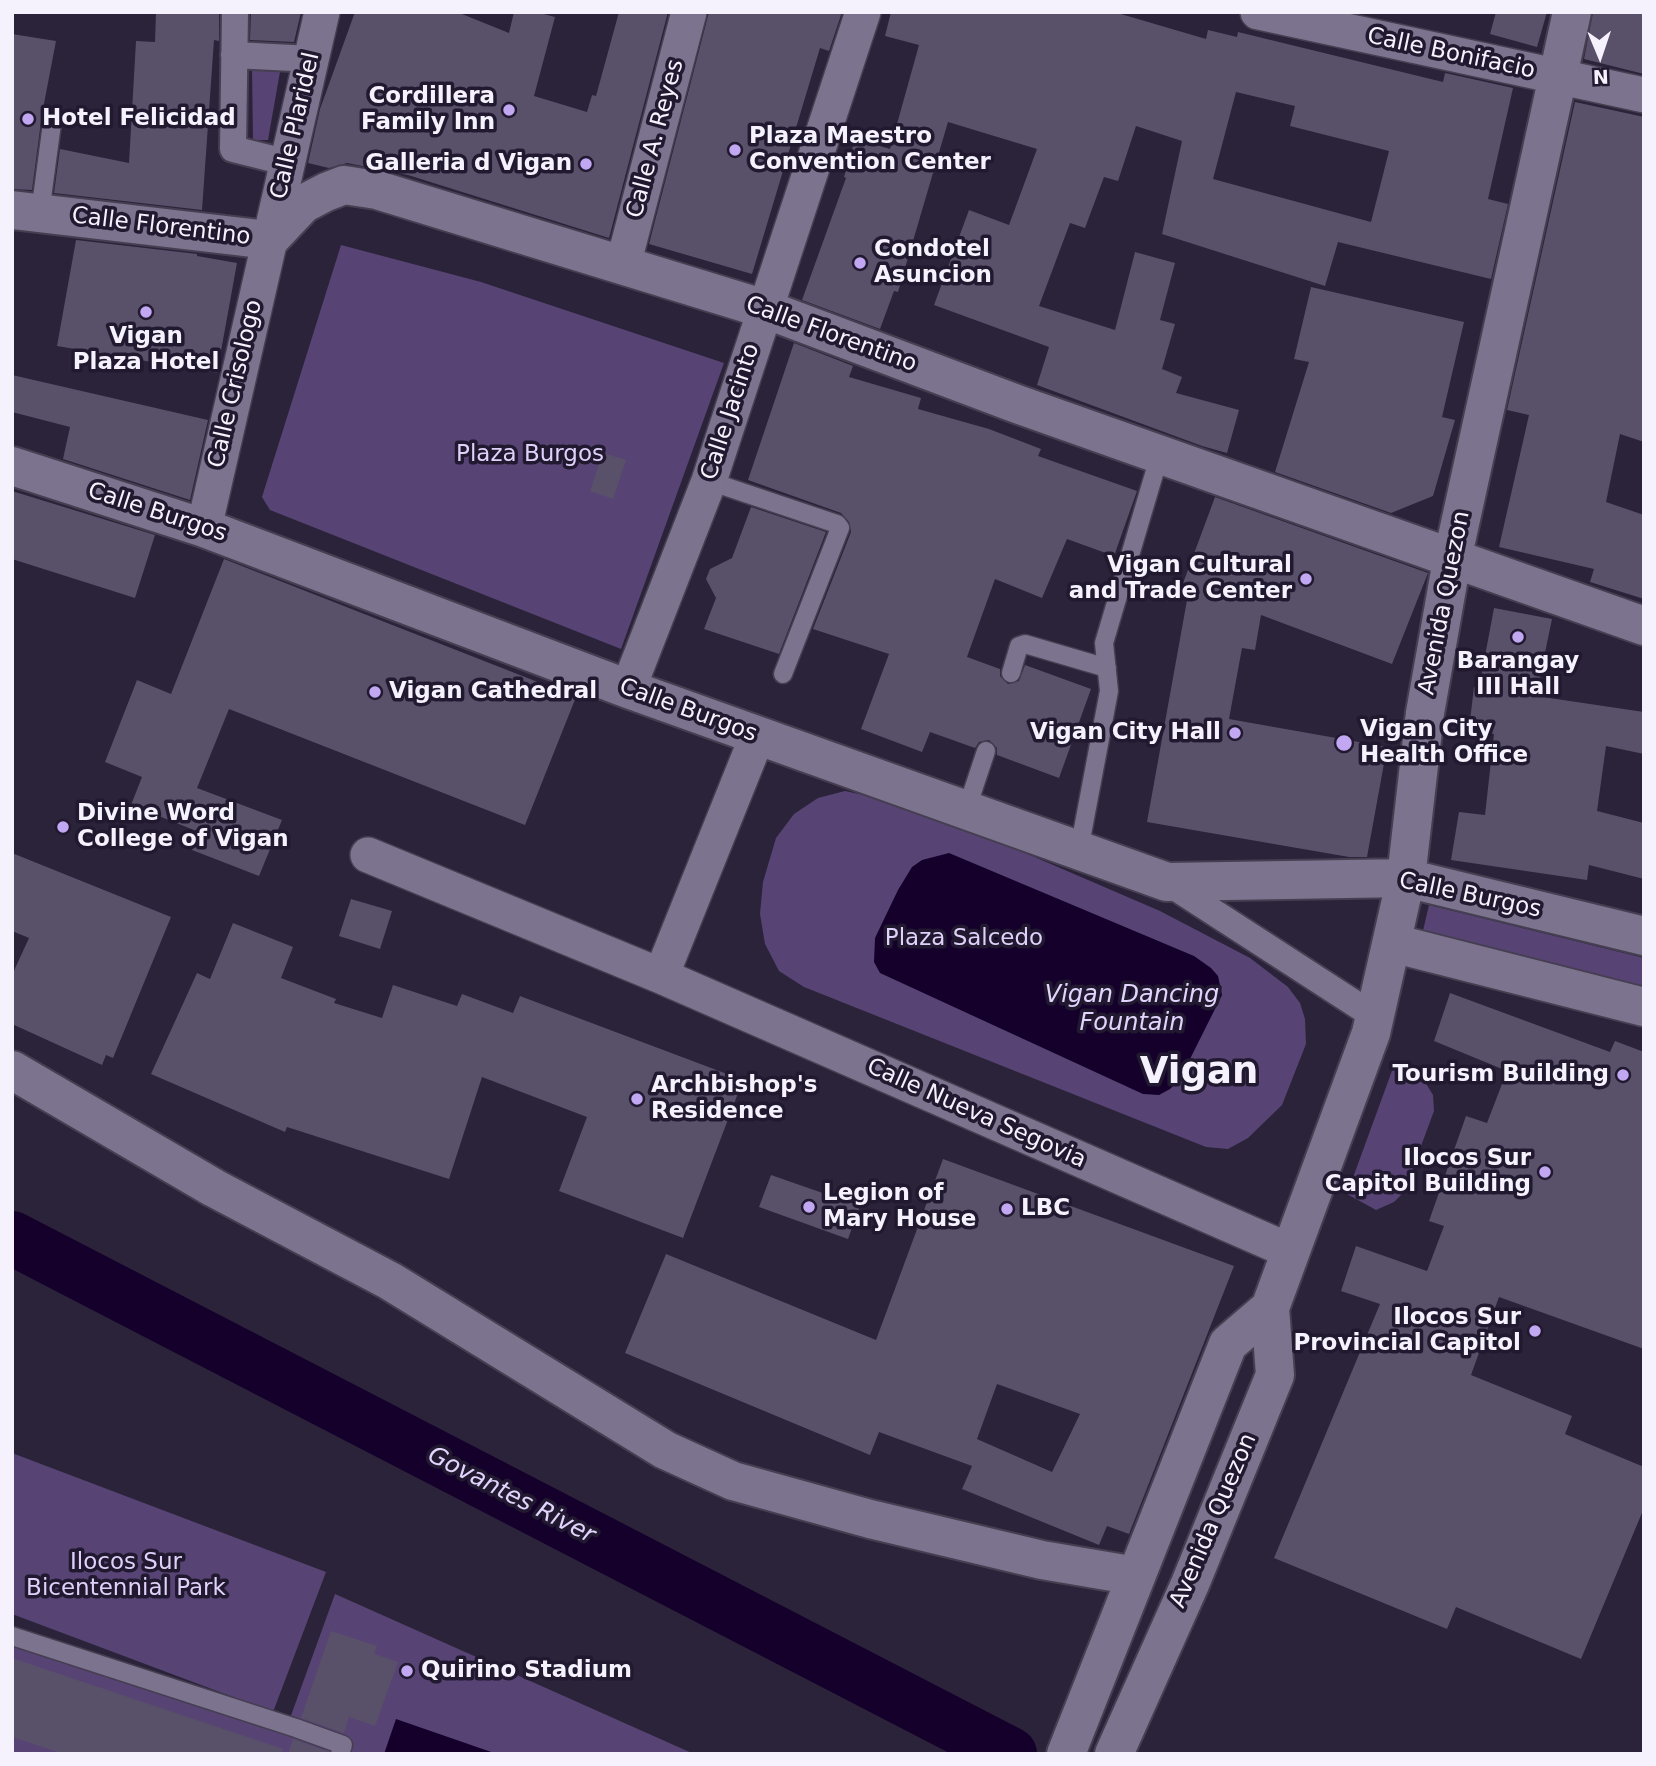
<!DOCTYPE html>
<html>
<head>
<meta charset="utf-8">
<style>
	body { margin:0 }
	#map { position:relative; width:1656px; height:1766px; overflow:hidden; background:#2b2339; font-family:"DejaVu Sans",sans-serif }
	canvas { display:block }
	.frame { position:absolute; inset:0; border:14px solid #f5f1fd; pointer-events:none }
	.north { position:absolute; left:1565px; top:21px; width:70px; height:70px; -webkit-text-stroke:5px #21192f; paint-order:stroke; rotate:178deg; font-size:19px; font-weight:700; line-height:28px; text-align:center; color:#f5f1fd }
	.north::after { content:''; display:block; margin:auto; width:24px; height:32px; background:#f5f1fd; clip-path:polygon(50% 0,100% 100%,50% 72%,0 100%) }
</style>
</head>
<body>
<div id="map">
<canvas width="1656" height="1766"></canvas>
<div class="frame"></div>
<div class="north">N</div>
</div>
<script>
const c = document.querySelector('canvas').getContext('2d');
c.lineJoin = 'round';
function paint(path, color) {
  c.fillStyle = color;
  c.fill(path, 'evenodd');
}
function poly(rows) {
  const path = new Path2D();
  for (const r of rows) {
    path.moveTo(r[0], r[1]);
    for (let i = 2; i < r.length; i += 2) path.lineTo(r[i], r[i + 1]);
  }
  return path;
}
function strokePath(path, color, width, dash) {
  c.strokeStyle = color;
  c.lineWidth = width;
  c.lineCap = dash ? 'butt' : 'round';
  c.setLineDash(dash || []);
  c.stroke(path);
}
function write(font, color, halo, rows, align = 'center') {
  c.font = font + ' "DejaVu Sans",sans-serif';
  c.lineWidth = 7;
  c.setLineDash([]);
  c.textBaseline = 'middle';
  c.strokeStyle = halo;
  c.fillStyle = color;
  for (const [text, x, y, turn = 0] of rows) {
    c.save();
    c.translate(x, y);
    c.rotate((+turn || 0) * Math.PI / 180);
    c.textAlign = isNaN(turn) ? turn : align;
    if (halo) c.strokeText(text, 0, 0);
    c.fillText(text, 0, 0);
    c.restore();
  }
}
paint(poly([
	[281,66,268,140,253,140,252,67],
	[341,245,481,282,724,363,621,649,270,510,262,497],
	[845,791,887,800,1009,846,1160,911,1250,958,1288,987,1300,1003,1305,1019,1306,1044,1282,1105,1248,1138,1228,1149,1206,1147,804,987,779,971,765,944,760,914,763,882,776,838,794,814,818,798],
	[1429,905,1644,958,1644,990,1422,935],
	[1393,1068,1425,1082,1433,1095,1434,1111,1404,1192,1394,1202,1376,1210,1347,1194],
	[12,1453,326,1572,273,1712,12,1614],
	[335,1594,694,1754,12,1754,12,1644,285,1732]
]), '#574474');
paint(poly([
	[949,853,1194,956,1211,968,1218,976,1222,995,1180,1079,1170,1089,1159,1095,1143,1094,880,973,874,962,875,938,898,890,912,867,922,860],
	[396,1719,497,1754,384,1754]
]), '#15002c');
strokePath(poly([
	[12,1238,1010,1754]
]), '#15002c', 54);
paint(poly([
	[156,12,219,12,219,41,214,40,202,210,54,193,60,149,129,163,136,41,155,42],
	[251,12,301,12,294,42,250,40],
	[355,12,457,12,509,33,514,12,536,12,555,17,534,96,587,112,592,95,596,96,619,12,668,12,609,238,408,175,347,163,329,168,308,163,320,109],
	[709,12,842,12,829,51,820,48,752,274,649,244],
	[891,12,1114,12,1206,39,1208,30,1237,37,1238,32,1443,82,1445,73,1513,88,1488,199,1508,204,1491,279,1338,242,1325,286,1162,234,1182,141,1136,126,1118,181,1104,177,1085,228,1070,223,1039,306,1115,330,1135,252,1175,263,1160,320,1175,324,1162,369,1182,377,1176,393,1239,410,1227,453,1202,446,1037,385,1049,347,934,305,969,210,1009,225,1037,149,948,122,898,292,894,291,880,329,802,300,846,178,844,177,855,139,890,149,919,45,885,36],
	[1236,92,1295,106,1290,126,1389,151,1371,222,1213,179],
	[1496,12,1547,12,1537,47,1490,34],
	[1593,12,1644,12,1644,74,1584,59],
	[12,34,56,41,42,114,32,190,12,189],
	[1575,102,1644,117,1644,442,1620,434,1606,502,1644,515,1644,599,1590,582,1594,569,1499,547,1529,415,1507,410],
	[76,240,197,254,197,256,237,263,217,373,57,346],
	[1311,287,1464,322,1442,417,1455,420,1433,496,1391,513,1275,472,1309,362,1294,359],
	[794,343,853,366,849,377,921,398,918,409,989,429,1041,449,1038,456,1137,491,1114,556,1067,539,1042,598,995,579,967,657,1000,669,1000,676,1008,684,1019,681,1025,665,1091,689,1059,778,997,755,997,748,989,740,979,742,975,748,930,732,922,752,861,729,889,654,813,629,851,532,849,522,841,513,748,480],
	[12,375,208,420,190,500,63,459,70,427,12,412],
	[603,453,626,460,613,499,590,491],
	[12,491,155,535,135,598,12,559],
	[1215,497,1428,573,1392,664,1261,615,1255,650,1242,648,1229,719,1387,747,1367,857,1349,857,1147,822,1189,589,1182,586],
	[751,507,826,532,779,654,704,629,716,598,706,579,710,569,732,558],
	[224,559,576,697,525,825,229,709,197,788,282,820,259,876,192,850,199,832,131,805,142,777,105,762,137,680,171,694],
	[1494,608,1552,619,1536,696,1644,712,1644,754,1606,746,1597,811,1644,823,1644,879,1589,865,1587,880,1451,860,1459,812,1485,815,1494,734,1469,729,1474,687,1479,688],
	[12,853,171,917,113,1058,106,1055,102,1065,12,1024,12,975,29,938,12,931],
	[351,899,392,911,380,949,339,936],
	[233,923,293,947,281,978,336,999,334,1003,382,1018,393,985,457,1006,462,994,513,1013,520,996,743,1080,683,1238,559,1191,587,1117,482,1077,449,1179,287,1127,285,1132,151,1074,197,973,210,979],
	[1450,993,1610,1052,1615,1041,1644,1052,1644,1349,1499,1297,1471,1375,1572,1416,1565,1434,1644,1467,1644,1508,1581,1659,1456,1607,1447,1629,1274,1558,1380,1304,1341,1291,1356,1246,1427,1271,1444,1226,1429,1221,1466,1116,1487,1123,1507,1071,1434,1041],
	[943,1159,1234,1266,1129,1534,1107,1526,1099,1545,962,1489,972,1466,879,1432,870,1455,625,1353,666,1254,876,1340],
	[997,1384,1080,1414,1052,1472,977,1439],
	[771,1175,860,1206,848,1239,759,1207],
	[331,1631,377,1646,374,1654,398,1662,375,1726,349,1717,344,1733,301,1718],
	[12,1658,283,1749,282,1754,64,1754,12,1737],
	[293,1739,329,1752,329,1754,288,1754]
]), '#59506a');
const service = poly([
	[40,213,53,116],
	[709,481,837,524,840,528,783,674],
	[1011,673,1019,646,1025,644,1107,668],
	[966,811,986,751],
	[1079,850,1109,691,1104,643,1160,454],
	[12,1636,296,1728,343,1745,340,1754]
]);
const pedestrian = poly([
	[235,12,233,149,289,163],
	[234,55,312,59],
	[1167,882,1374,1016]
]);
const minor = poly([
	[1258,12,1644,95],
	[623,265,689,12],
	[204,528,322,12],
	[628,689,709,481,863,12],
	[368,855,661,976,1292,1252],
	[661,976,757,737]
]);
const tertiary = poly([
	[12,210,269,240,303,204,326,192,344,185,377,190,765,309,1017,404,1644,626],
	[12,466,204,528,628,689,1167,882,1406,878,1425,713,1452,560,1572,12],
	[12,1070,214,1188,390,1281,665,1450,733,1481,870,1519,1042,1560,1136,1576]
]);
const secondary = poly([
	[1392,943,1644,1007],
	[1066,1754,1228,1344,1270,1308],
	[1114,1754,1190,1584,1275,1375,1270,1308,1371,1033,1406,878,1644,936]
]);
strokePath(service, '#463e51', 21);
strokePath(pedestrian, '#463e51', 30);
strokePath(minor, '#463e51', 38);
strokePath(tertiary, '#463e51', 42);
strokePath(secondary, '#463e51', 42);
strokePath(service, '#7c738e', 18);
strokePath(pedestrian, '#7c738e', 26);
strokePath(minor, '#7c738e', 35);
strokePath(tertiary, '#7c738e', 38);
strokePath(secondary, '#7c738e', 38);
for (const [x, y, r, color] of [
	[509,110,7,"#c2a7f2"],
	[28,119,7,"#c2a7f2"],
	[735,150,7,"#c2a7f2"],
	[586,164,7,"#c2a7f2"],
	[860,263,7,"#c2a7f2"],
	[146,312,7,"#c2a7f2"],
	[1306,579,7,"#c2a7f2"],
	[1518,637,7,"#c2a7f2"],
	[375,692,7,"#c2a7f2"],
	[1235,733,7,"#c2a7f2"],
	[1344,743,9,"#c2a7f2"],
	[63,827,7,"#c2a7f2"],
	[1623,1075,7,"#c2a7f2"],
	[637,1099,7,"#c2a7f2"],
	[1545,1172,7,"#c2a7f2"],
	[809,1207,7,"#c2a7f2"],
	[1007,1209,7,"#c2a7f2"],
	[1535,1331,7,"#c2a7f2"],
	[407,1671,7,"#c2a7f2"]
]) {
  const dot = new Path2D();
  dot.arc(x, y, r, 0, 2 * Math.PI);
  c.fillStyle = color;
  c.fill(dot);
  strokePath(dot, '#21192f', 2.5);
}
write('23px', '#f5f1fd', '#21192f', [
	["Calle Bonifacio",1451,54,12],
	["Calle Plaridel",296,126,-77],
	["Calle A. Reyes",656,139,-75],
	["Calle Florentino",161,227,7],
	["Calle Florentino",831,335,20],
	["Calle Crisologo",236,384,-77],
	["Calle Jacinto",731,412,-72],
	["Calle Burgos",157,513,18],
	["Avenida Quezon",1445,603,-79],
	["Calle Burgos",688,711,20],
	["Calle Burgos",1470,896,12],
	["Calle Nueva Segovia",976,1114,24],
	["Avenida Quezon",1214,1521,-67]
]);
write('bold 23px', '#f5f1fd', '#21192f', [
	["Cordillera",495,97,"right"],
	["Family Inn",495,123,"right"],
	["Hotel Felicidad",42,119],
	["Plaza Maestro",749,137],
	["Convention Center",749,163],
	["Galleria d Vigan",572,164,"right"],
	["Condotel",874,250],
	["Asuncion",874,276],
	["Vigan",146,337,"center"],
	["Plaza Hotel",146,363,"center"],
	["Vigan Cultural",1292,566,"right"],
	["and Trade Center",1292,592,"right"],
	["Barangay",1518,662,"center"],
	["III Hall",1518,688,"center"],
	["Vigan Cathedral",389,692],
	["Vigan City",1360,730],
	["Health Office",1360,756],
	["Vigan City Hall",1221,733,"right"],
	["Divine Word",77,814],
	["College of Vigan",77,840],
	["Tourism Building",1609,1075,"right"],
	["Archbishop's",651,1086],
	["Residence",651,1112],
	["Ilocos Sur",1531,1159,"right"],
	["Capitol Building",1531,1185,"right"],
	["Legion of",823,1194],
	["Mary House",823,1220],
	["LBC",1021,1209],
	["Ilocos Sur",1521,1318,"right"],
	["Provincial Capitol",1521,1344,"right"],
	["Quirino Stadium",421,1671]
], 'left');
write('23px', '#dfd1f9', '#21192f', [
	["Plaza Burgos",530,455],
	["Plaza Salcedo",964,939],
	["Ilocos Sur",126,1563],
	["Bicentennial Park",126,1589]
]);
write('italic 24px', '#e2d5fd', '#21192f', [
	["Vigan Dancing",1132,996],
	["Fountain",1132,1024],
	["Govantes River",511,1496,27]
]);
write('bold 37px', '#f5f1fd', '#21192f', [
	["Vigan",1199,1073]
]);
</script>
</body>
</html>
